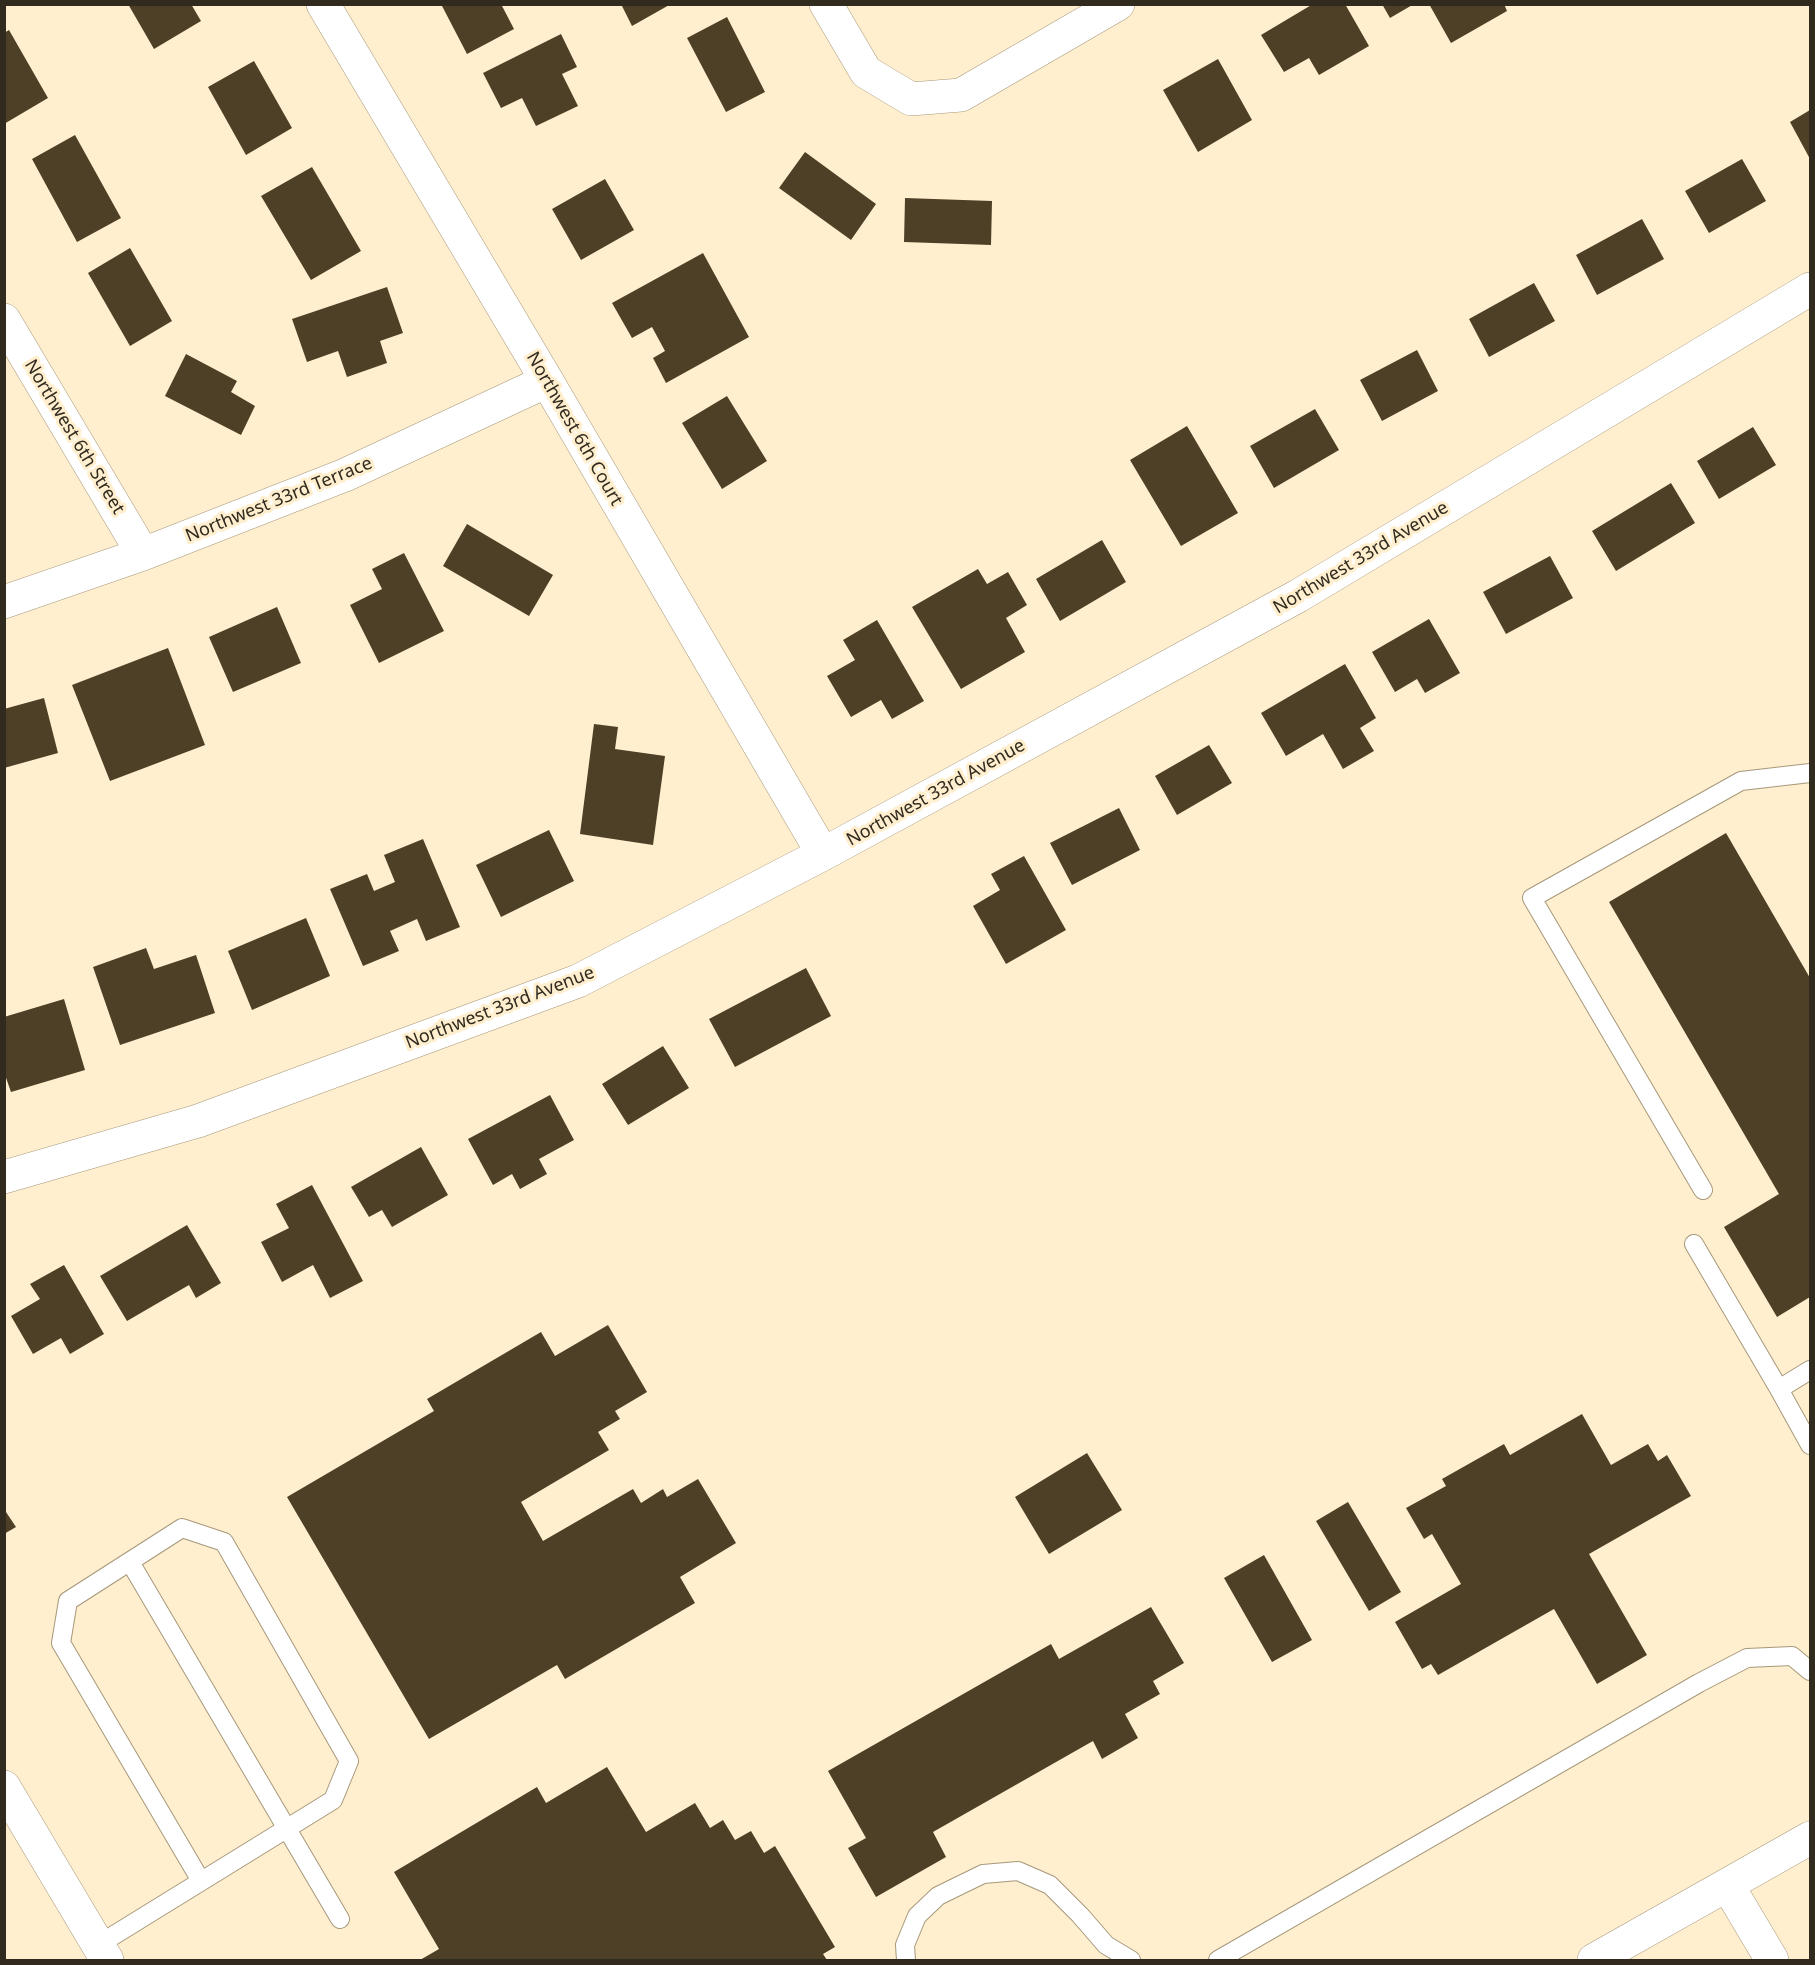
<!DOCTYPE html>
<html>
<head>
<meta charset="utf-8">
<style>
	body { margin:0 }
	#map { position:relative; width:1815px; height:1965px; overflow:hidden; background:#ffefcf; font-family:"Noto Sans",sans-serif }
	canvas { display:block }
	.frame { position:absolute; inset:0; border:6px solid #312b1f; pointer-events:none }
</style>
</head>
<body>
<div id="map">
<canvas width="1815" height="1965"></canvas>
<div class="frame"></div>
</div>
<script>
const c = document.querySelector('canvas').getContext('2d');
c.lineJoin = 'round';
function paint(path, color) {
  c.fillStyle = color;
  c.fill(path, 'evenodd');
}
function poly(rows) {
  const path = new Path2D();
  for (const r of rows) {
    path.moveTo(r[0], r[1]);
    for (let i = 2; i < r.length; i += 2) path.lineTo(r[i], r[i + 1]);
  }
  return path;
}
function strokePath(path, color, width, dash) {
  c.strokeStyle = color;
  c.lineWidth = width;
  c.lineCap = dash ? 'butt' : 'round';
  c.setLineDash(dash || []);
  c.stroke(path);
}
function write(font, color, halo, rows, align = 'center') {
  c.font = font + ' "Noto Sans",sans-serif';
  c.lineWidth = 6;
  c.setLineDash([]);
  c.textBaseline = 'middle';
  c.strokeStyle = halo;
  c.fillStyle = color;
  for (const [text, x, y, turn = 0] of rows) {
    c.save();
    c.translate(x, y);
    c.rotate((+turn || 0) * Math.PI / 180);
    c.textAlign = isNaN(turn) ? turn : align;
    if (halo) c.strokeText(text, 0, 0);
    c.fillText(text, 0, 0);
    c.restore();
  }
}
paint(poly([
	[128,4,191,4,201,21,154,49],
	[441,4,501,4,514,29,467,54],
	[621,4,671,4,632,26],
	[1313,4,1345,4,1369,46,1319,75,1309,58,1284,72,1261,35],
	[1382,4,1414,4,1390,18],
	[1429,4,1504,4,1507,11,1451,43],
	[727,17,765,92,726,112,687,38],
	[9,30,48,98,4,124,4,33],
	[561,34,577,67,562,74,578,106,536,126,522,98,501,108,483,73],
	[1218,59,1252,120,1198,152,1163,90],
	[254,61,292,128,246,155,208,87],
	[1810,110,1810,159,1790,122],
	[75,135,121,218,77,242,32,159],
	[805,152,876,204,851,240,779,188],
	[1742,159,1766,201,1709,233,1685,191],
	[312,167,361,251,311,280,261,196],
	[605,179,634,230,581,260,552,209],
	[905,198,992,201,991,245,904,242],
	[1642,219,1664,259,1597,295,1576,255],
	[130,248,172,321,130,346,88,273],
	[703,253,749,337,666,383,653,358,665,351,652,327,632,338,612,303],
	[1534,283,1555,321,1489,357,1469,319],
	[387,287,403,333,380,341,387,363,347,377,338,351,307,362,292,319],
	[1417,350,1438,391,1382,421,1360,380],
	[186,354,237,381,231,392,255,406,241,435,165,396],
	[727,396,767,461,722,489,682,423],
	[1315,409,1339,450,1274,488,1250,446],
	[1187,426,1238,513,1181,546,1130,460],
	[1753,427,1776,465,1719,499,1697,461],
	[1671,483,1695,523,1616,571,1592,531],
	[467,524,553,575,529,616,443,566],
	[1102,540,1126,582,1060,621,1036,579],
	[404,553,444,631,379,663,350,605,382,589,372,569],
	[1550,556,1573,598,1506,634,1483,592],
	[978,569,987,584,1008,572,1027,605,1006,618,1025,652,961,689,912,607],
	[277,607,301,663,233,692,209,637],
	[1429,619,1460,673,1425,693,1417,679,1395,692,1372,652],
	[877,620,924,701,892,719,881,700,851,717,827,676,855,660,843,640],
	[168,648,205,745,110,781,72,685],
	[1345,664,1376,718,1360,728,1374,751,1343,769,1323,734,1286,756,1261,713],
	[44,698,58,753,4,768,4,709],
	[594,724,618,727,615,749,665,756,653,845,580,834],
	[1209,745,1232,783,1177,815,1155,776],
	[1119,808,1140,850,1072,885,1050,843],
	[549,830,574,881,501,917,476,865],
	[1726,833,1810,978,1810,1297,1777,1317,1724,1227,1779,1194,1609,902],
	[423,839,460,927,426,941,417,919,390,931,399,951,363,966,330,889,367,874,374,891,395,882,384,855],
	[1024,856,1066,930,1006,964,973,906,1000,890,991,874],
	[306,918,330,976,252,1010,228,951],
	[146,948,154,969,196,955,215,1013,120,1045,93,967],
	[806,968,831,1016,735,1067,709,1019],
	[64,999,85,1070,11,1092,4,1072,4,1017],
	[663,1046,689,1088,628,1125,602,1084],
	[550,1095,574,1140,539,1159,547,1174,520,1189,512,1174,493,1185,468,1139],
	[421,1147,448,1195,392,1227,382,1210,369,1217,351,1187],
	[312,1185,363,1281,330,1298,313,1265,282,1282,261,1242,289,1228,276,1204],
	[187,1225,221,1283,196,1298,189,1285,127,1321,100,1276],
	[64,1265,104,1334,70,1354,61,1338,33,1354,11,1316,40,1299,30,1284],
	[608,1325,647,1392,615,1411,620,1419,598,1432,609,1450,521,1502,543,1541,633,1489,641,1503,663,1489,667,1497,698,1479,736,1543,680,1577,695,1603,565,1679,557,1665,429,1739,287,1497,434,1411,427,1399,541,1332,555,1356],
	[1582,1414,1611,1465,1648,1444,1658,1461,1667,1455,1691,1496,1589,1554,1647,1655,1597,1684,1554,1609,1438,1675,1431,1664,1422,1669,1395,1622,1461,1584,1432,1534,1424,1539,1406,1508,1446,1486,1442,1479,1504,1444,1510,1455],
	[1087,1453,1122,1510,1049,1554,1015,1497],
	[1348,1502,1401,1592,1369,1611,1316,1521],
	[4,1509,16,1527,4,1534],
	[1264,1555,1312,1640,1272,1662,1224,1578],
	[1151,1607,1184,1663,1153,1681,1160,1694,1125,1714,1138,1738,1102,1759,1093,1741,933,1832,946,1857,876,1897,848,1848,866,1838,828,1771,1051,1644,1059,1659],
	[607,1767,646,1832,695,1803,710,1828,723,1820,735,1840,751,1831,764,1853,775,1846,835,1947,823,1954,827,1960,420,1960,439,1949,394,1872,537,1787,546,1803]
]), '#4d4026');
const lane = poly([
	[1703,1190,1532,898,1741,781,1810,773],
	[1694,1244,1779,1389],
	[1810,1370,1779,1389,1810,1445],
	[130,1562,340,1919],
	[98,1945,333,1800,349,1761,224,1542,182,1528,68,1601,61,1643,201,1881],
	[906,1960,905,1945,917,1916,938,1896,983,1874,1018,1871,1050,1885,1080,1915,1106,1945,1131,1960],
	[1218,1960,1699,1683,1747,1658,1792,1656,1810,1671]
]);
const street = poly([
	[323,4,547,381,823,854],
	[826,4,866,72,911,99,961,95,1118,4],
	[4,320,143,554],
	[4,602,143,554,345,475,547,381],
	[4,1177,198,1121,578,981,823,854,1298,596,1810,289],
	[4,1787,107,1960],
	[1728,1886,1772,1960]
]);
const primary = poly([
	[1594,1960,1810,1838]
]);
strokePath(lane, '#a6987a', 20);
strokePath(street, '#a6987a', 34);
strokePath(primary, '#a6987a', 34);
strokePath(lane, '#fff', 18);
strokePath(street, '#fff', 33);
strokePath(primary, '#fff', 33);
write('18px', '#312b1f', '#ffefcf', [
	["Northwest 6th Court",574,429,60],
	["Northwest 6th Street",74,437,59],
	["Northwest 33rd Terrace",279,500,-22],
	["Northwest 33rd Avenue",1361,558,-31],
	["Northwest 33rd Avenue",936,793,-29],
	["Northwest 33rd Avenue",500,1008,-21]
]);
</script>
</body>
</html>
